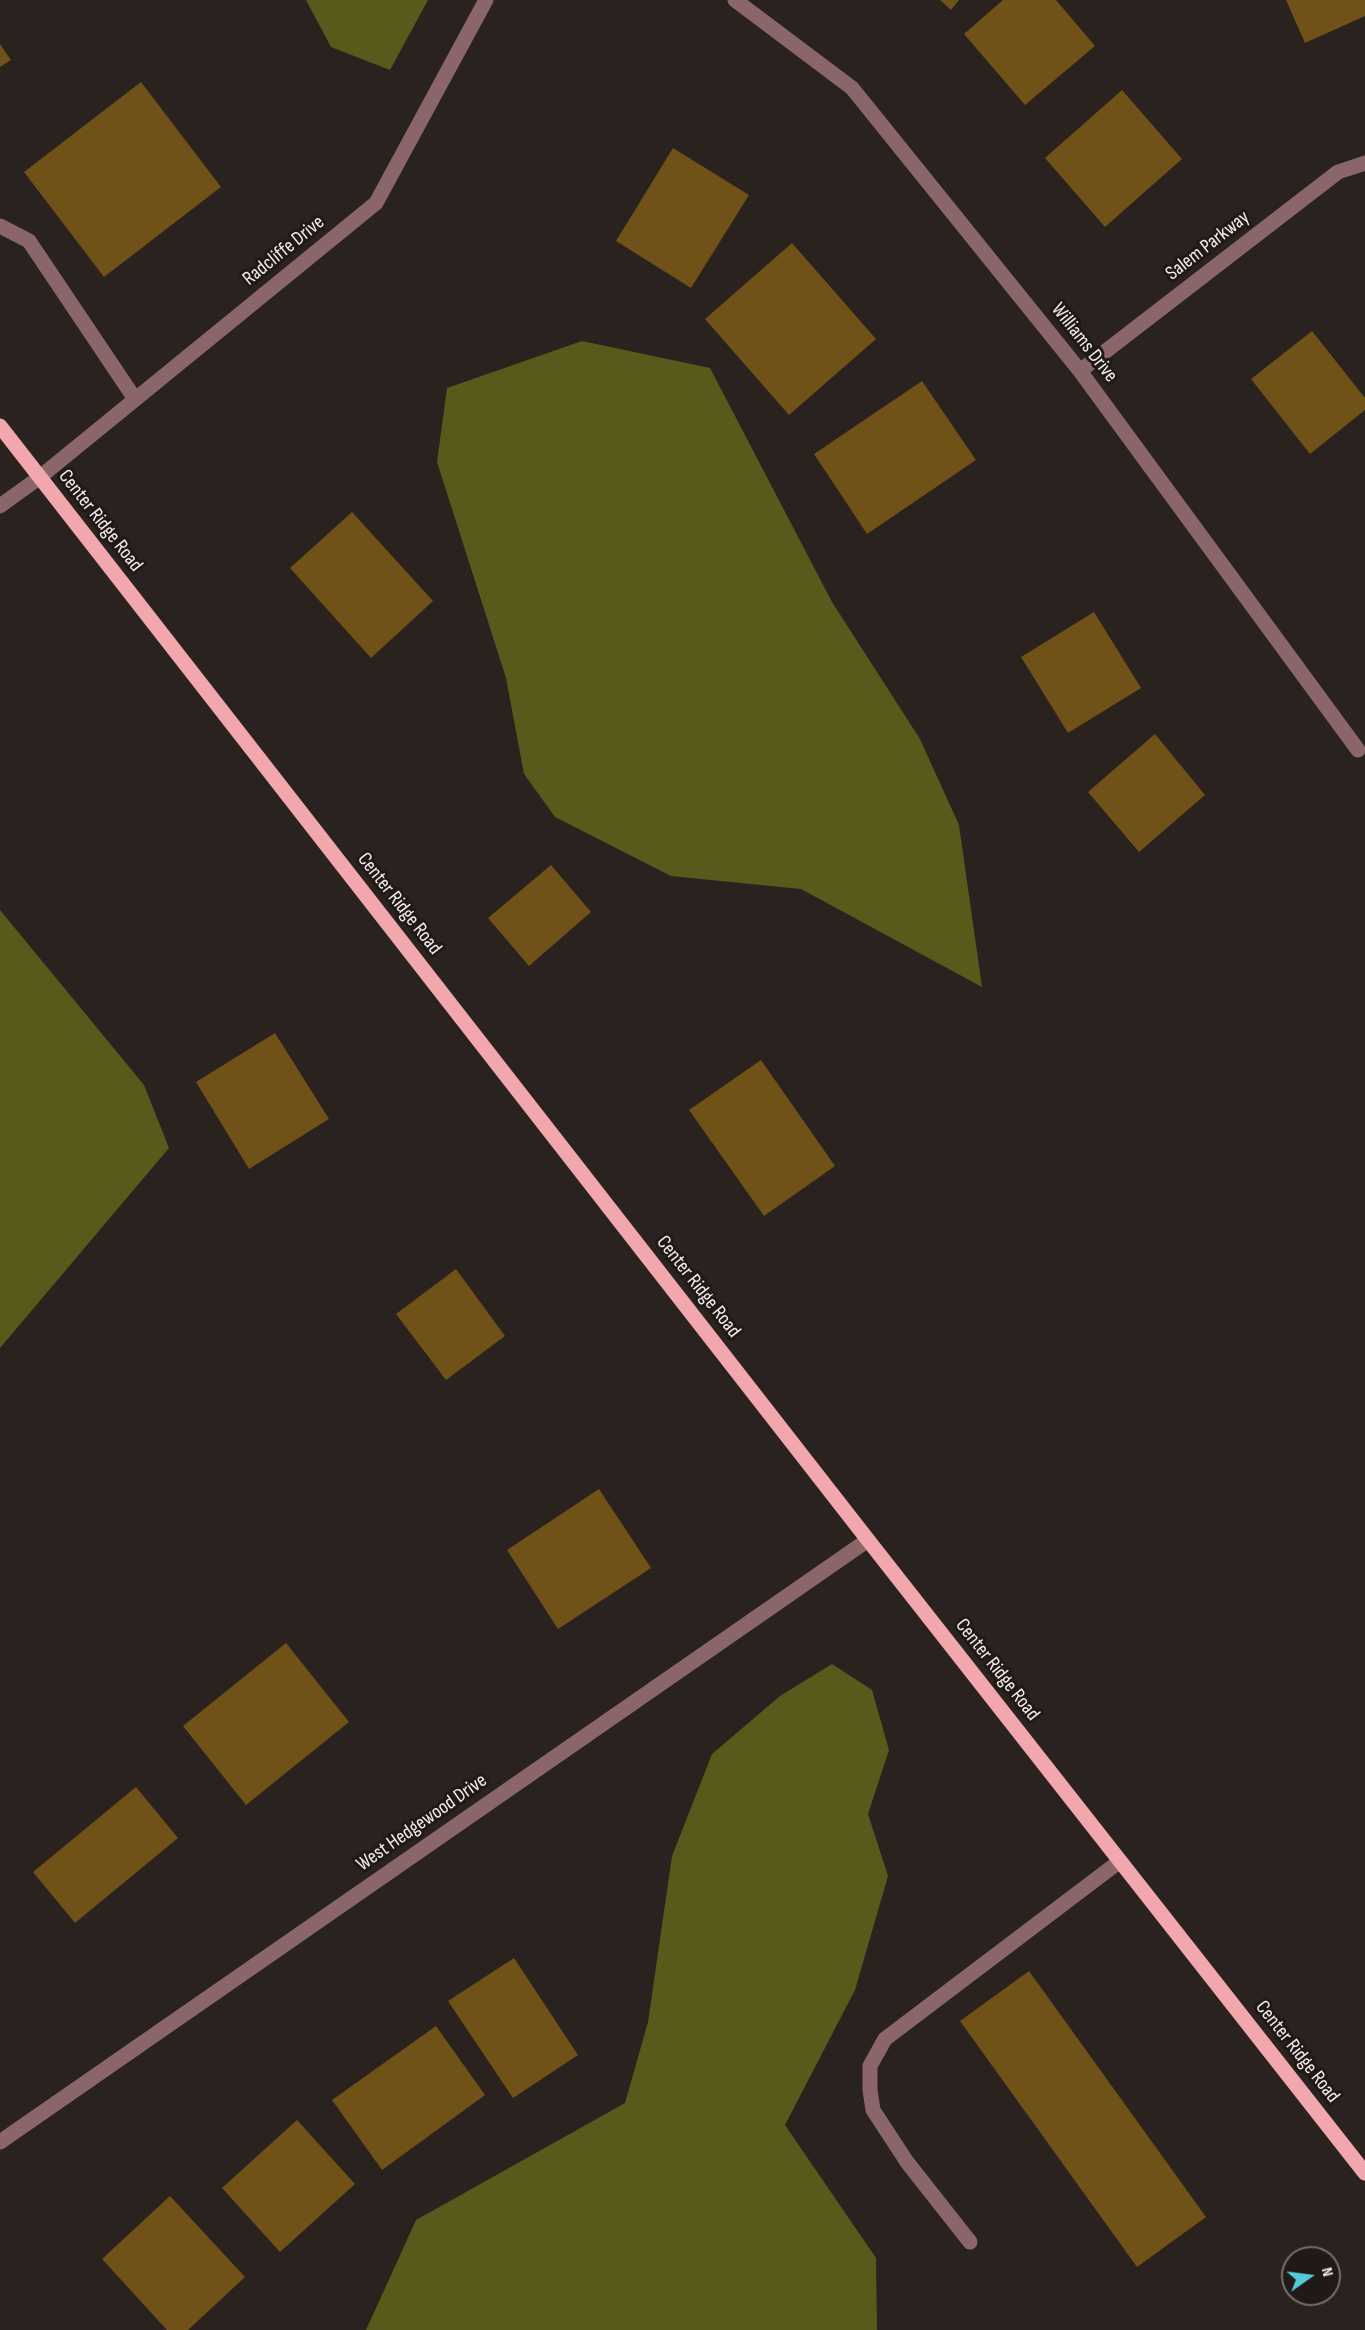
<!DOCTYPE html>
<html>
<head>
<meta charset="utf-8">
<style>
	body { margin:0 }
	#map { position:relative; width:1365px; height:2330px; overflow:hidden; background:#2a221f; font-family:"Sofia Sans Condensed",sans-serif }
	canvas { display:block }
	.north { position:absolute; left:1281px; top:2246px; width:60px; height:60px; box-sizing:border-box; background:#201916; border:2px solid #746e6b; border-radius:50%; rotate:76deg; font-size:16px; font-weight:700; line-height:24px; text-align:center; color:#f2edea }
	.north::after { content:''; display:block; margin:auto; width:21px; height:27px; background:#53cbdb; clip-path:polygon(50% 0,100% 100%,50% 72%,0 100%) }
</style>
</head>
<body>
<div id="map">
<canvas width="1365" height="2330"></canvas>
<div class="north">N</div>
</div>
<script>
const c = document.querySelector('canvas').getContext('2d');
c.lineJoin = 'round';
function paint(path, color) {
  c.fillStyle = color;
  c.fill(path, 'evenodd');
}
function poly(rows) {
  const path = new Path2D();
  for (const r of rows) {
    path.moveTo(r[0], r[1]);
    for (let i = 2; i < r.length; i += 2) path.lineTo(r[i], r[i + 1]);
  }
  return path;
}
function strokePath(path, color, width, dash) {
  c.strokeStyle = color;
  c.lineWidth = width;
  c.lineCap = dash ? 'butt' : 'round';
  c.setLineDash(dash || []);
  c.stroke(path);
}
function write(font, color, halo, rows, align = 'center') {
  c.font = font + ' "Sofia Sans Condensed",sans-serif';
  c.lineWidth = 6;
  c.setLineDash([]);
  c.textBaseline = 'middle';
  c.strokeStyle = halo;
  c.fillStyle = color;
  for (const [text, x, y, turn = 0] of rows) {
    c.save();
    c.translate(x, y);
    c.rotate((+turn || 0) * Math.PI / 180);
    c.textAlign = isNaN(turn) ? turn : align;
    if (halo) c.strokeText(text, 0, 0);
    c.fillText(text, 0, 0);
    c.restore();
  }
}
paint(poly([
	[306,0,428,0,390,70,331,47],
	[582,341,710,368,832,602,920,739,959,825,982,987,801,889,671,876,555,817,524,774,506,678,437,462,447,388],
	[0,910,144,1085,169,1148,0,1348],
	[832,1664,872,1690,889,1750,868,1814,888,1876,855,1990,785,2125,876,2258,877,2330,366,2330,416,2220,625,2103,648,2022,672,1856,712,1754,780,1696]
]), '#58591b');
paint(poly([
	[940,0,959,0,951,10],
	[1003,0,1056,0,1095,46,1025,105,964,34],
	[1286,0,1365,0,1365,16,1305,43],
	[0,44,11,60,0,67],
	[141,82,221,187,104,277,24,172],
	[1122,90,1182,159,1105,227,1045,158],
	[673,148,749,195,691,288,616,241],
	[792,243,876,339,789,415,705,319],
	[1312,331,1365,398,1365,410,1310,454,1251,379],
	[922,381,976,460,867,534,814,454],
	[352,512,433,601,371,658,290,568],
	[1094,612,1141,688,1068,733,1021,657],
	[1155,734,1205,795,1139,852,1088,792],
	[551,865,591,912,529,966,488,918],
	[275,1033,329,1119,249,1169,196,1082],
	[761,1060,835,1166,764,1216,689,1110],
	[456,1269,505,1336,446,1380,396,1314],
	[599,1489,651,1568,558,1629,507,1550],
	[286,1643,349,1722,246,1805,183,1726],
	[136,1787,178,1838,75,1923,33,1872],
	[514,1958,578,2055,513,2098,448,2001],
	[1029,1971,1206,2217,1137,2267,960,2021],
	[436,2026,485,2095,382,2170,332,2100],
	[297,2120,355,2184,280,2252,222,2188],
	[170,2196,245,2277,188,2330,167,2330,102,2259]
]), '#705118');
strokePath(poly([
	[735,0,852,88,1080,371,1358,750],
	[0,226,29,241,135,399],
	[1080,371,1338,172,1365,163],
	[0,506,40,477,376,203,486,0],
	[0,2142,868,1540],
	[970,2242,907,2162,873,2110,870,2090,870,2066,885,2039,1120,1861]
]), '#8a6669', 15);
strokePath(poly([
	[0,426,868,1540,1365,2173]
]), '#f1a7ad', 15);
write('20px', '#f2edea', '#201916', [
	["Salem Parkway",1208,246,-38],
	["Radcliffe Drive",284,251,-39],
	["Williams Drive",1084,343,52],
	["Center Ridge Road",100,521,52],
	["Center Ridge Road",399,904,52],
	["Center Ridge Road",698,1287,52],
	["Center Ridge Road",997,1670,52],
	["West Hedgewood Drive",422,1823,-35],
	["Center Ridge Road",1297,2052,52]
]);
</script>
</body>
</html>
